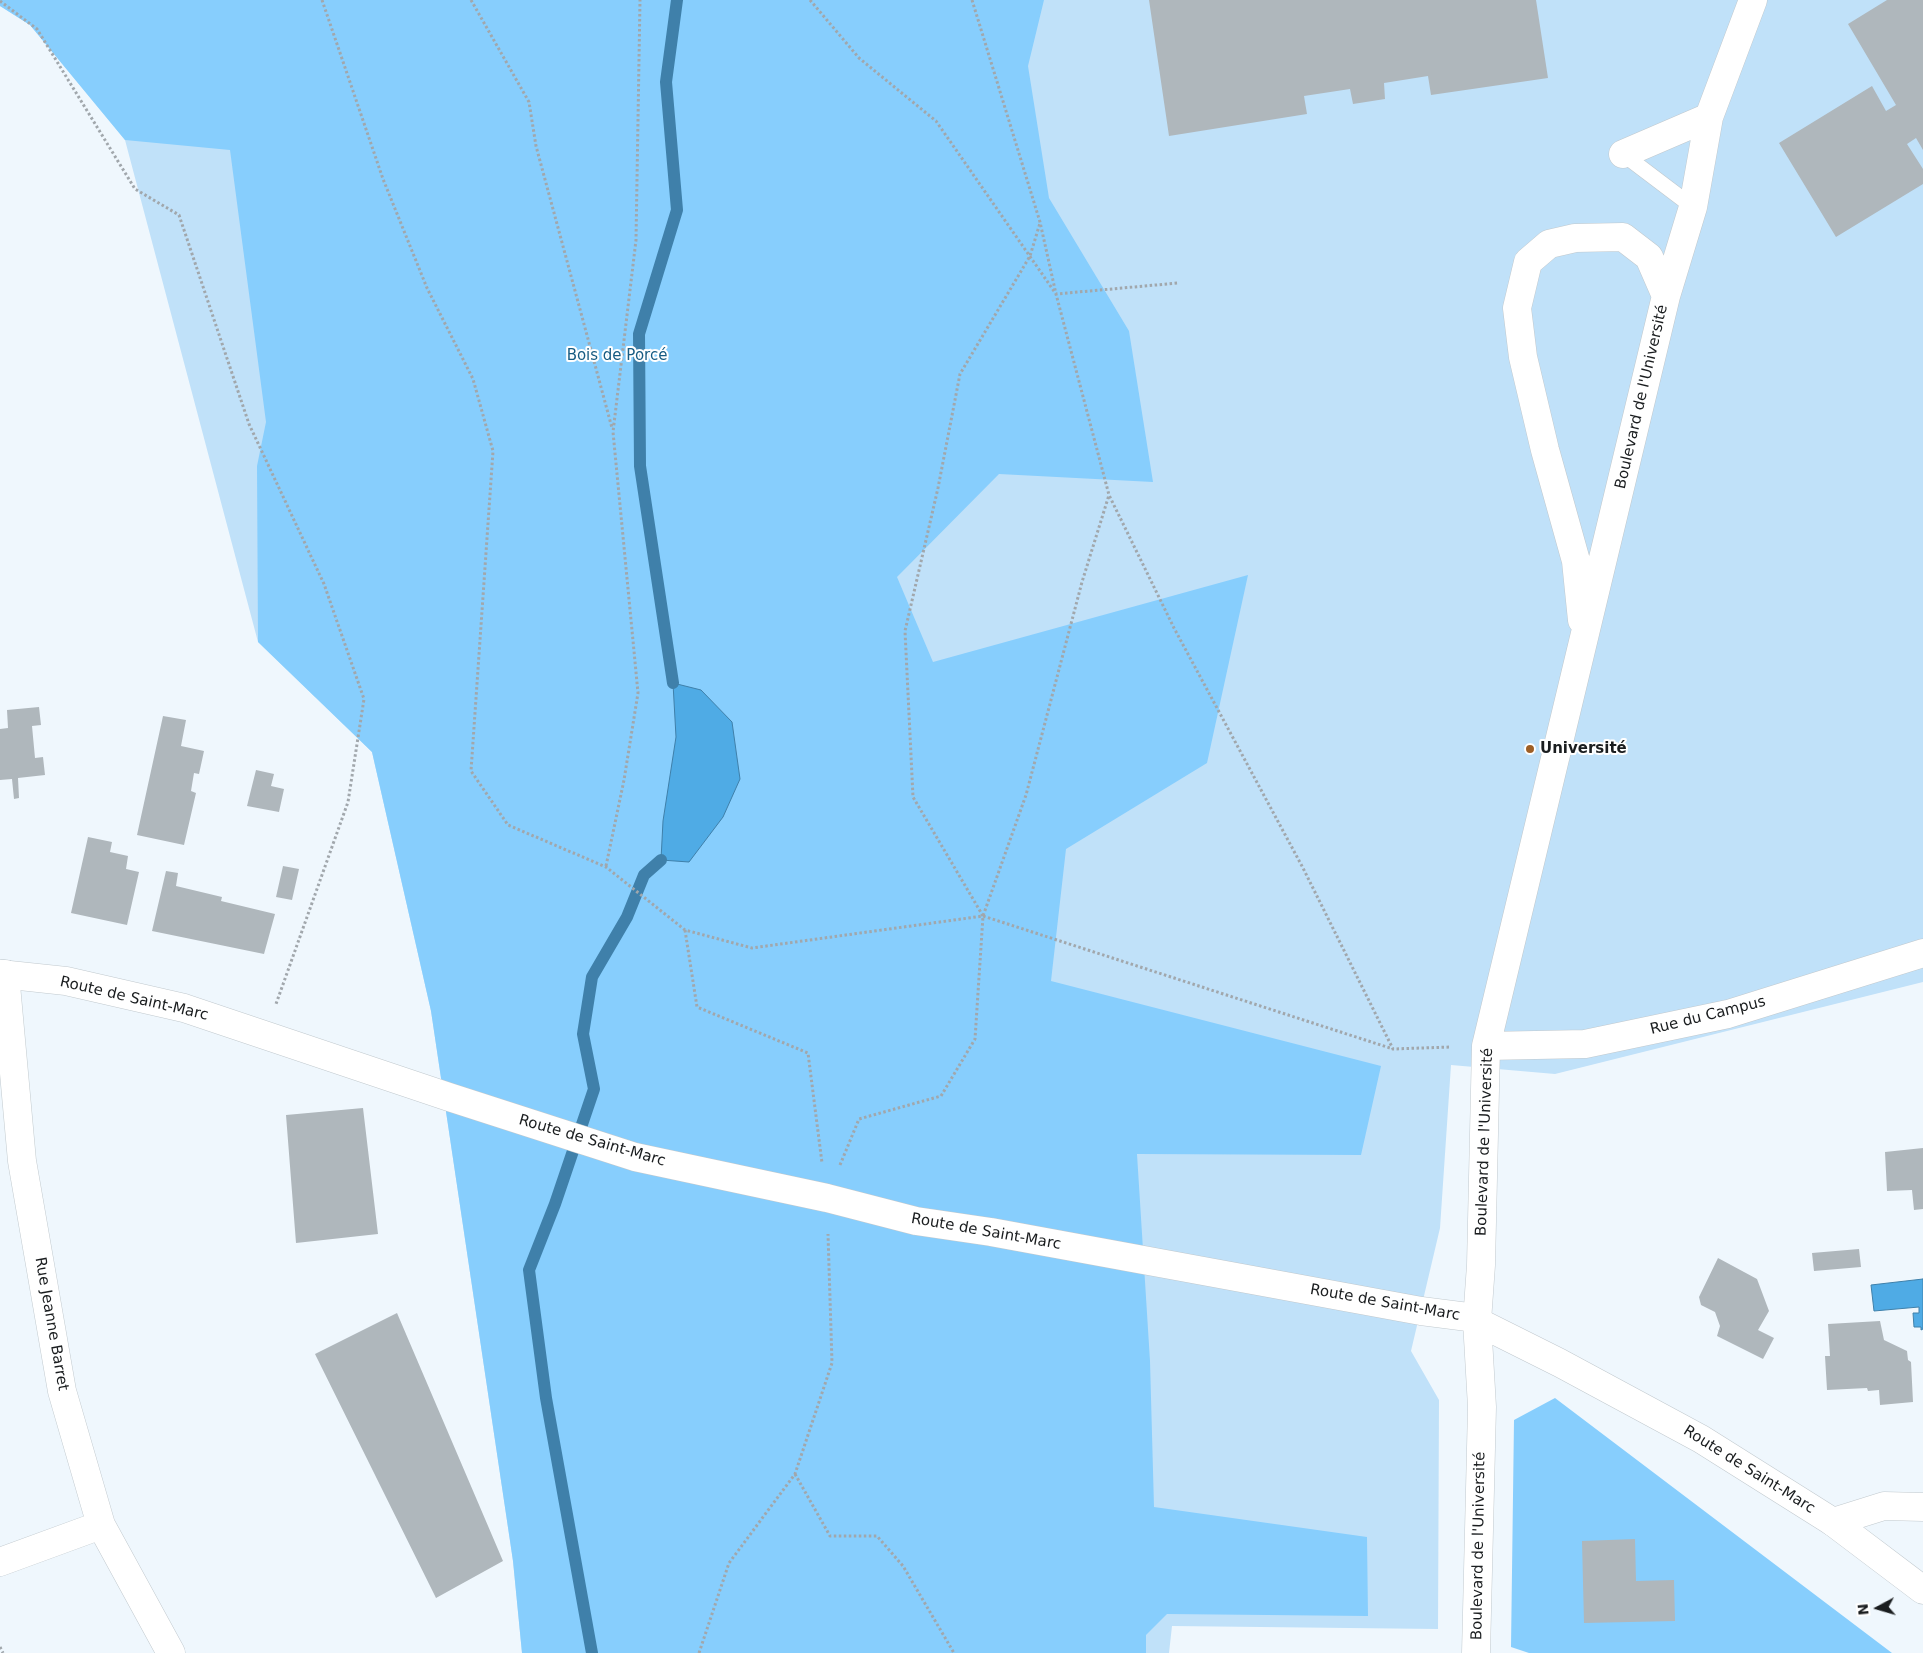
<!DOCTYPE html>
<html>
<head>
<meta charset="utf-8">
<style>
	body { margin:0 }
	#map { position:relative; width:1923px; height:1653px; overflow:hidden; background:#eff7fd; font-family:"DejaVu Sans",sans-serif }
	canvas { display:block }
	.north { position:absolute; left:1853px; top:1583px; width:50px; height:50px; -webkit-text-stroke:4px #fff; paint-order:stroke; rotate:264deg; font-size:14px; font-weight:700; line-height:20px; text-align:center; color:#1a1d1f }
	.north::after { content:''; display:block; margin:auto; width:18px; height:22px; background:#1a1d1f; clip-path:polygon(50% 0,100% 100%,50% 72%,0 100%) }
</style>
</head>
<body>
<div id="map">
<canvas width="1923" height="1653"></canvas>
<div class="north">N</div>
</div>
<script>
const c = document.querySelector('canvas').getContext('2d');
c.lineJoin = 'round';
function paint(path, color) {
  c.fillStyle = color;
  c.fill(path, 'evenodd');
}
function poly(rows) {
  const path = new Path2D();
  for (const r of rows) {
    path.moveTo(r[0], r[1]);
    for (let i = 2; i < r.length; i += 2) path.lineTo(r[i], r[i + 1]);
  }
  return path;
}
function strokePath(path, color, width, dash) {
  c.strokeStyle = color;
  c.lineWidth = width;
  c.lineCap = dash ? 'butt' : 'round';
  c.setLineDash(dash || []);
  c.stroke(path);
}
function write(font, color, halo, rows, align = 'center') {
  c.font = font + ' "DejaVu Sans",sans-serif';
  c.lineWidth = 4;
  c.setLineDash([]);
  c.textBaseline = 'middle';
  c.strokeStyle = halo;
  c.fillStyle = color;
  for (const [text, x, y, turn = 0] of rows) {
    c.save();
    c.translate(x, y);
    c.rotate((+turn || 0) * Math.PI / 180);
    c.textAlign = isNaN(turn) ? turn : align;
    if (halo) c.strokeText(text, 0, 0);
    c.fillText(text, 0, 0);
    c.restore();
  }
}
paint(poly([
	[0,0,1923,0,1923,982,1555,1074,1451,1065,1440,1228,1411,1351,1439,1400,1438,1629,1172,1626,1169,1653,522,1653,513,1561,431,1011,372,752,258,642,125,140,30,25,0,6]
]), '#c0e1f9');
paint(poly([
	[0,0,1044,0,1028,66,1049,198,1129,331,1153,482,999,474,897,577,933,662,1248,575,1207,763,1066,849,1051,981,1381,1066,1361,1155,1137,1154,1150,1361,1154,1507,1367,1537,1368,1616,1167,1614,1146,1635,1146,1653,522,1653,513,1561,431,1011,372,752,258,642,257,466,266,422,230,150,125,140,30,25,0,6],
	[1555,1398,1892,1653,1529,1653,1511,1647,1514,1420]
]), '#87cefd');
const water = poly([
	[673,683,701,690,732,722,740,779,723,817,689,862,661,860,663,821,676,737,673,683],
	[1923,1279,1923,1329,1921,1330,1921,1327,1914,1327,1913,1313,1919,1313,1919,1307,1874,1311,1871,1285,1923,1279]
]);
paint(water, '#4fabe5');
strokePath(water, '#3f80aa', 1);
strokePath(poly([
	[673,683,640,466,639,334,677,210,666,82,677,0],
	[592,1653,546,1398,529,1270,555,1204,594,1089,583,1034,592,977,627,917,644,875,661,860]
]), '#3f80aa', 12);
paint(poly([
	[1149,0,1536,0,1548,78,1431,95,1428,76,1384,83,1385,99,1353,104,1350,89,1304,96,1307,114,1169,136],
	[1887,0,1923,0,1923,150,1916,138,1907,144,1923,169,1923,184,1836,237,1779,143,1872,86,1886,111,1896,105,1848,24],
	[39,707,41,725,32,726,35,758,43,757,45,775,18,778,19,798,14,799,12,779,0,780,0,729,8,728,7,710],
	[163,716,186,720,181,746,204,751,199,774,194,773,191,791,196,793,184,845,137,835],
	[256,770,274,774,271,786,284,789,279,812,247,806],
	[88,837,112,842,110,852,128,856,126,869,139,872,127,925,71,913],
	[283,866,299,869,292,900,276,897],
	[166,871,178,873,176,886,222,897,221,901,275,914,264,954,152,931],
	[363,1108,378,1234,296,1243,286,1115],
	[1923,1148,1923,1209,1914,1210,1912,1190,1887,1191,1885,1152],
	[1859,1249,1861,1267,1814,1271,1812,1253],
	[1718,1258,1757,1279,1769,1311,1758,1330,1774,1338,1763,1359,1717,1336,1720,1326,1715,1312,1701,1305,1699,1297],
	[397,1313,503,1561,436,1598,315,1354],
	[1880,1321,1884,1340,1907,1351,1908,1360,1911,1362,1913,1402,1880,1405,1879,1390,1868,1391,1867,1388,1827,1390,1825,1356,1830,1356,1828,1324],
	[1635,1539,1636,1581,1674,1580,1675,1621,1584,1623,1582,1541]
]), '#afb7bc');
const service = poly([
	[1623,154,1693,207]
]);
const minor = poly([
	[1623,154,1709,117],
	[1582,620,1576,561,1545,450,1523,357,1517,308,1528,262,1549,244,1575,238,1623,237,1649,257,1666,296],
	[5,974,22,1161,62,1391,101,1525,171,1653],
	[1486,1046,1585,1044,1728,1014,1923,953],
	[1477,1321,1481,1265,1486,1046,1666,296,1693,207,1709,117,1753,0],
	[1833,1522,1884,1506,1923,1507],
	[0,1562,101,1525]
]);
const tertiary = poly([
	[0,974,66,981,184,1008,449,1097,635,1157,827,1198,916,1221,991,1232,1421,1311,1468,1317,1560,1363,1701,1439,1833,1522,1923,1590],
	[1476,1653,1482,1407,1477,1321]
]);
strokePath(service, '#c1c9ce', 16);
strokePath(minor, '#c1c9ce', 29);
strokePath(tertiary, '#c1c9ce', 29);
strokePath(poly([
	[322,0,383,179,427,288,473,379,493,451,471,771,508,825,606,867,685,930,752,948,983,916,1393,1049],
	[471,0,529,102,536,146,612,428],
	[810,0,859,58,936,121,1056,294,1178,283],
	[972,0,1040,222,1056,294,1109,495,1174,628,1303,868,1393,1049,1451,1047],
	[0,1,37,29,135,189,179,215,249,424,324,584,364,699,348,802,276,1004],
	[606,866,624,780,638,693,613,432,636,240,640,0],
	[983,916,913,797,905,631,938,488,960,374,1030,256,1040,223],
	[685,930,697,1007,808,1053,822,1163],
	[840,1165,859,1119,941,1096,975,1039,983,916,1026,795,1082,582,1109,495],
	[795,1474,830,1536,877,1536,903,1566,954,1653],
	[0,1647,3,1653],
	[699,1653,729,1563,795,1474,832,1363,828,1234]
]), '#a1a7ac', 3, [2.5, 2.5]);
strokePath(service, '#fff', 15);
strokePath(minor, '#fff', 28);
strokePath(tertiary, '#fff', 28);
for (const [x, y, r, color] of [
	[1530,749,5,"#9e5f26"]
]) {
  const dot = new Path2D();
  dot.arc(x, y, r, 0, 2 * Math.PI);
  c.fillStyle = color;
  c.fill(dot);
  strokePath(dot, '#fff', 2);
}
write('15px', '#175c83', '#fff', [
	["Bois de Porcé",617,356]
]);
write('15px', '#1a1d1f', '#fff', [
	["Boulevard de l'Université",1642,397,-77],
	["Route de Saint-Marc",134,999,13],
	["Rue du Campus",1708,1016,-14],
	["Route de Saint-Marc",592,1141,16],
	["Boulevard de l'Université",1485,1142,-88],
	["Route de Saint-Marc",986,1232,10],
	["Route de Saint-Marc",1385,1303,10],
	["Rue Jeanne Barret",51,1324,80],
	["Route de Saint-Marc",1749,1470,32],
	["Boulevard de l'Université",1479,1546,-89]
]);
write('bold 15px', '#1a1d1f', '#fff', [
	["Université",1540,749]
], 'left');
</script>
</body>
</html>
